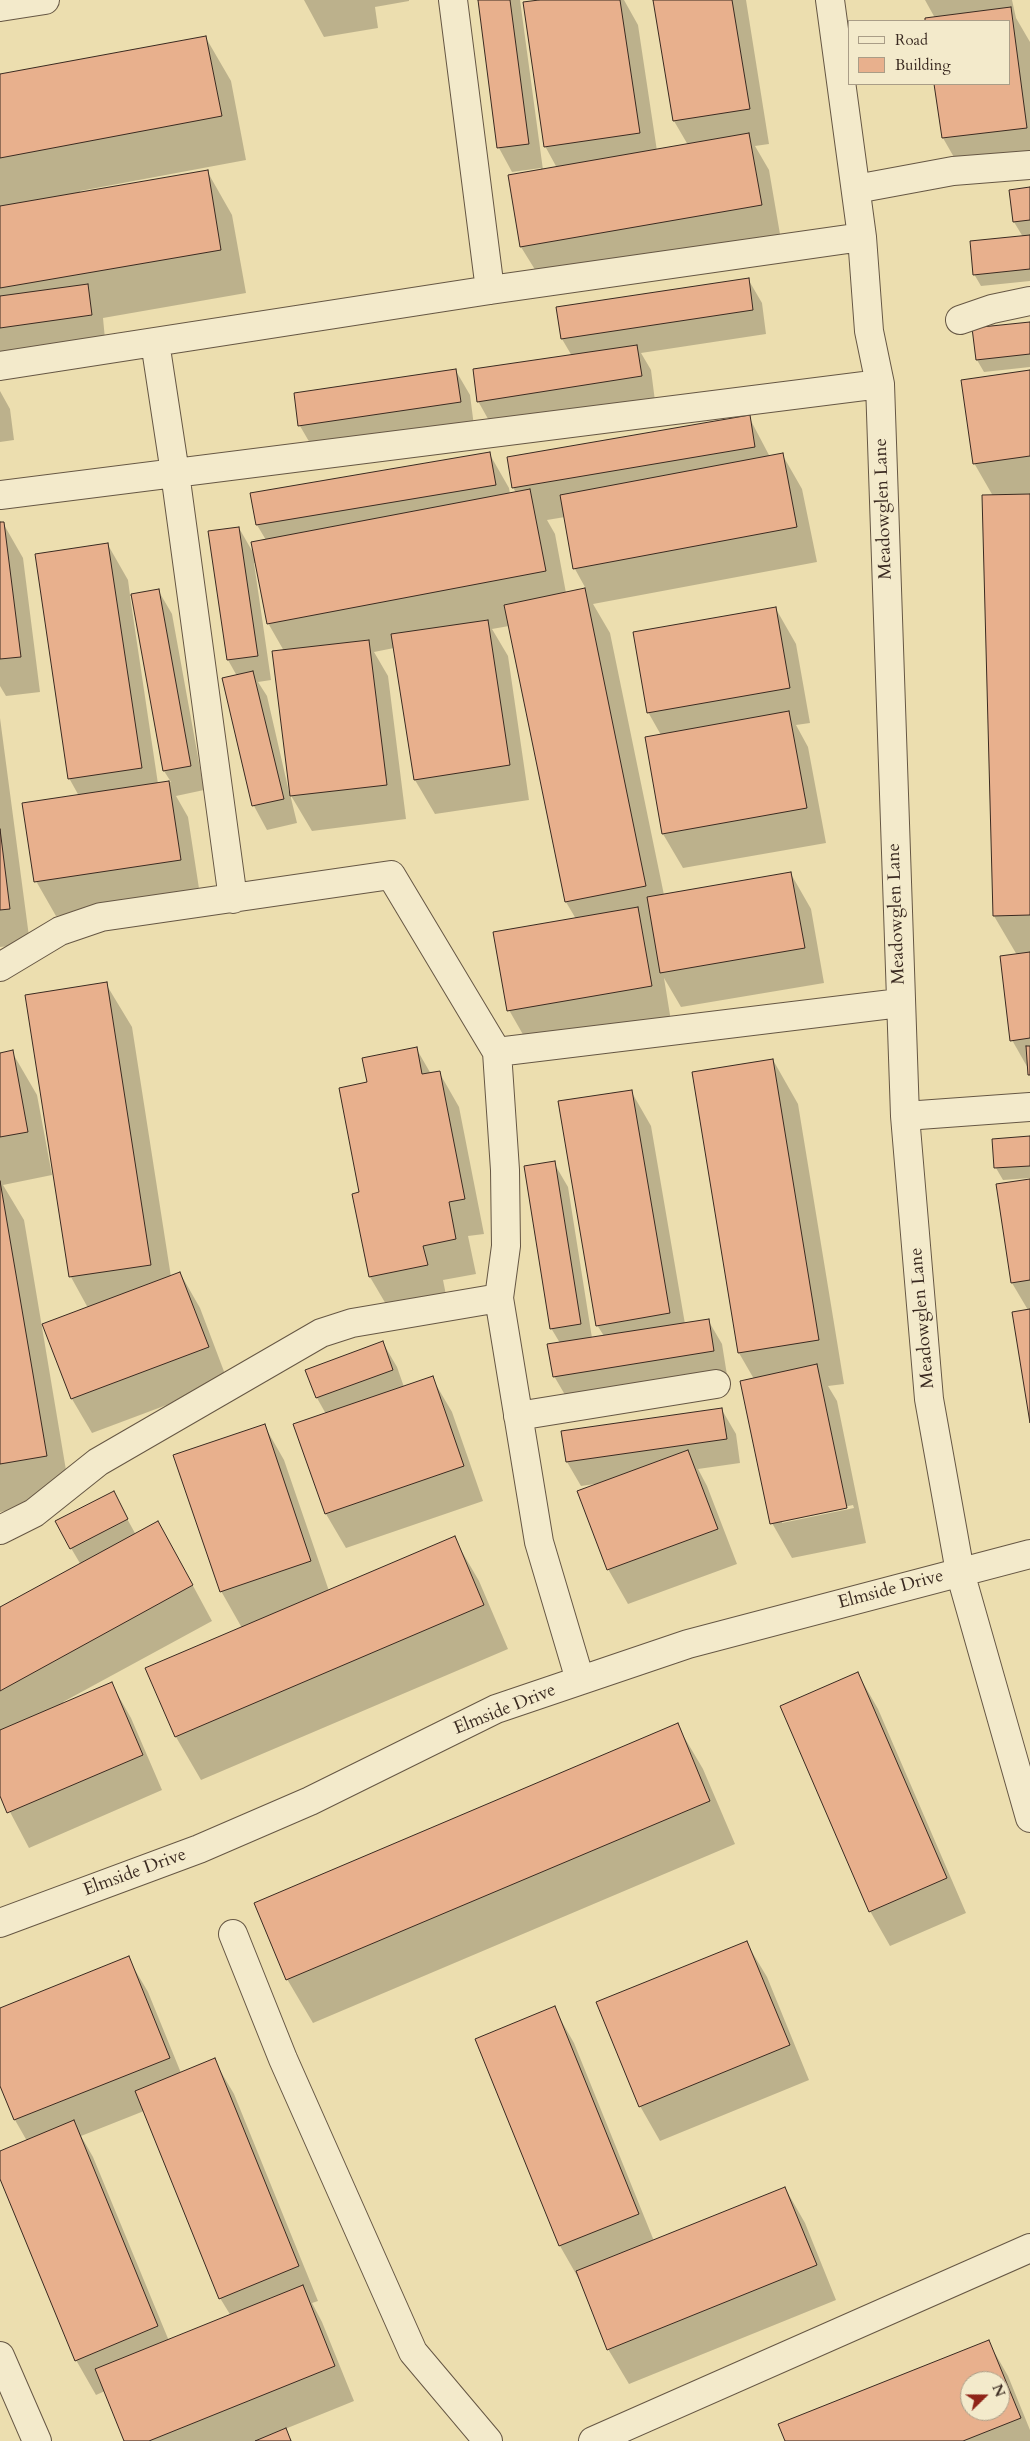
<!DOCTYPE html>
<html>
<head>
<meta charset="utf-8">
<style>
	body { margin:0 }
	#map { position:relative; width:1030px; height:2441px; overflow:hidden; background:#ecdeaf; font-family:Cardo,serif }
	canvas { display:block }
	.legend { position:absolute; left:848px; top:20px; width:162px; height:65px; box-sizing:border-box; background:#f3eacb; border:1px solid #a99d87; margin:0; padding:6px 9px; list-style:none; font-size:15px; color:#3a2a21 }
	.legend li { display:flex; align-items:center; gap:10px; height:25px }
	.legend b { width:25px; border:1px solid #a99d87 }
	.north { position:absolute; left:960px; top:2371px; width:50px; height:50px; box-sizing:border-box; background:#f3eacb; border:1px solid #a99d87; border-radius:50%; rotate:68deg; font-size:14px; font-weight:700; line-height:20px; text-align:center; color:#3a2a21 }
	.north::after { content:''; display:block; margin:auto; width:18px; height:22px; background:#8f2418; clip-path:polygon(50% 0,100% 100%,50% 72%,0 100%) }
</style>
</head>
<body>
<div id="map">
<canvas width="1030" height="2441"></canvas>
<ul class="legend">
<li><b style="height:6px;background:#f3eacb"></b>Road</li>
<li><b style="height:14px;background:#e8b08d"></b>Building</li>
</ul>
<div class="north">N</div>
</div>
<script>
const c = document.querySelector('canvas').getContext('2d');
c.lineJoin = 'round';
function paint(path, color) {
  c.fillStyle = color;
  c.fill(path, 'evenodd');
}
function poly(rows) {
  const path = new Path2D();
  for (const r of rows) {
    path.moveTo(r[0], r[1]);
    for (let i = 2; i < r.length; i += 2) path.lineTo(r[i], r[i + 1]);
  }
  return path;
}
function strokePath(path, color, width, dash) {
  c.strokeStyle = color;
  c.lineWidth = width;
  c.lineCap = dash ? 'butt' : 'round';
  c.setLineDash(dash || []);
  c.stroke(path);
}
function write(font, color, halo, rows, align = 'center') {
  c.font = font + ' Cardo,serif';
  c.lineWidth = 4;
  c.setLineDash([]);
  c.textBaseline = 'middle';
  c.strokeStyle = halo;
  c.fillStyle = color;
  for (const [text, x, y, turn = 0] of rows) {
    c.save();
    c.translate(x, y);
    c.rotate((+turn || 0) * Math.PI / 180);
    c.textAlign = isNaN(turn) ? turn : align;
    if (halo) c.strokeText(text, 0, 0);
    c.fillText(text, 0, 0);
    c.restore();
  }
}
paint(poly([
	[304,0,409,0,409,1,375,7,378,28,324,37],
	[479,0,520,0,543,170,557,168,545,146,535,0,624,0,638,25,657,151,688,145,674,121,655,0,746,0,769,144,755,146,769,170,781,240,542,281,521,247,541,168,512,172,499,148],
	[925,0,1012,0,1016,18,1030,42,1030,164,963,173,943,138,935,84,1009,84,1009,21,927,21,926,19,935,18],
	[206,38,231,81,246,160,80,191,81,193,207,171,232,215,246,293,103,318,105,339,0,354,0,76],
	[1030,188,1030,281,981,286,974,274,1023,237,1014,222],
	[748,279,762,303,766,334,641,353,651,370,655,401,492,426,478,401,572,356,562,339,557,308],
	[1030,323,1030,367,984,372,977,360],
	[456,371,470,395,474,426,314,450,300,426,295,394],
	[1030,372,1030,1076,1029,1070,1012,1040,1017,955,994,916,993,496,974,463],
	[0,391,10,409,14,440,0,442],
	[749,417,770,457,782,454,802,489,817,562,593,604,610,633,664,895,791,874,811,909,824,983,681,1007,664,978,671,1021,529,1045,509,1010,576,919,566,902,509,626,492,629,508,656,529,800,435,814,415,780,394,648,374,652,388,676,406,819,312,831,290,794,297,823,267,830,254,806,237,676,228,660,239,528,255,556,266,540,257,525,251,494,489,453,509,488,510,494,516,493,513,487],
	[565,517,575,569,586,589,566,593,555,534,547,520],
	[254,563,256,563,268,623,284,651,291,792,289,792,267,696,258,682,271,680],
	[0,523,3,523,23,558,40,692,6,696,0,686],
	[108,545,128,580,130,595,158,590,172,614,204,790,176,796,188,817,200,895,56,916,36,881,79,796,69,778],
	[130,596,133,596,164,771,171,782,158,784],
	[776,609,796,644,810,723,796,725,808,747,826,843,683,868,663,834,661,735,648,712],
	[0,718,30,944,0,947],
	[106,984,132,1027,171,1277,180,1273,200,1308,228,1382,92,1433,72,1399,44,1325,88,1308,71,1277,27,996],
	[416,1048,431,1074,439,1072,459,1107,484,1234,468,1236,476,1274,443,1280,447,1300,390,1311,370,1277,361,1194,368,1083],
	[12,1052,37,1095,52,1175,3,1185,24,1220,71,1500,0,1512,0,1054],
	[773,1060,798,1104,844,1384,828,1386,837,1401,866,1543,792,1558,772,1523,754,1379,739,1353],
	[853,1505,854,1508,782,1523,782,1520],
	[631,1091,651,1126,685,1324,708,1320,722,1344,727,1375,568,1400,554,1376,560,1343,551,1328,554,1163,568,1187,592,1338,604,1336,597,1325],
	[1030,1137,1030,1178,1003,1180,996,1168,993,1140],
	[1030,1180,1030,1415,1028,1310,1012,1283],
	[383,1343,397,1367,404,1387,432,1378,452,1412,483,1501,346,1548,326,1514,295,1425,326,1414,317,1398,307,1371],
	[722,1410,736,1434,740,1463,698,1469,707,1486,737,1564,628,1604,608,1569,595,1484,581,1486,567,1462],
	[264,1425,284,1460,329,1591,454,1538,479,1581,508,1649,201,1780,176,1737,242,1628,221,1591],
	[113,1493,136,1535,178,1558,212,1621,63,1702,64,1704,111,1683,131,1718,162,1790,29,1848,0,1793,0,1609,81,1565,71,1548],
	[858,1674,878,1709,966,1913,890,1946,870,1911],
	[677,1725,703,1769,735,1844,313,2023,287,1979],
	[746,1942,767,1977,809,2080,660,2141,640,2106],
	[128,1958,148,1992,181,2073,214,2060,234,2094,318,2301,312,2303,322,2322,354,2401,285,2429,292,2441,125,2441,105,2391,96,2395,76,2360,0,2176,0,2152,27,2141,15,2120,0,2083,0,2010],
	[144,2111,220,2298,231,2316,169,2341,93,2157,81,2136],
	[554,2008,574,2043,654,2241,785,2188,805,2223,836,2300,629,2384,608,2349,580,2281,560,2246,477,2039],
	[988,2341,1008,2376,1030,2430,1030,2441,786,2441],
	[970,2381,1000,2381,1000,2411,970,2411]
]), '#0003');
const building = poly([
	[478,0,510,0,529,144,497,148,478,0],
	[539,0,620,0,640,133,544,147,523,2,539,0],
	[653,0,732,0,750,109,673,121,653,0],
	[1011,7,1027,128,942,138,934,84,1009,84,1009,21,925,21,925,18,1011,7],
	[206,36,222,116,0,158,0,74,206,36],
	[749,133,762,205,520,247,508,175,749,133],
	[208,170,221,250,0,288,0,206,208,170],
	[1030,187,1030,220,1013,222,1009,190,1030,187],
	[1030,235,1030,269,973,275,970,241,1030,235],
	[749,278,753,310,561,339,556,307,749,278],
	[88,284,92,315,0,328,0,296,88,284],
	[1030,322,1030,354,976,360,972,328,1030,322],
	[637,345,642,376,477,402,473,369,637,345],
	[456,369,461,402,298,426,294,393,456,369],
	[1030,370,1030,456,973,464,961,380,1030,370],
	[750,415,755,447,512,488,507,457,750,415],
	[490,452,496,485,256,525,250,493,490,452],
	[783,453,797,527,573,569,560,495,783,453],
	[530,489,546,571,267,624,251,542,530,489],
	[1030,494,1030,915,993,916,982,495,1030,494],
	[0,522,4,522,21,657,0,659,0,522],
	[239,527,258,656,227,660,208,531,239,527],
	[108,543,142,768,68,779,35,554,108,543],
	[585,588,646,886,565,902,504,605,585,588],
	[159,589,191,766,163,771,131,594,159,589],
	[776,607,790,688,647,713,633,632,776,607],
	[488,620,510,765,414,780,391,634,488,620],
	[369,640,387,785,290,796,272,651,369,640],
	[253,671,284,799,252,806,222,678,253,671],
	[789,711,807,808,662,834,645,737,789,711],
	[169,781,181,860,34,882,22,803,169,781],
	[0,829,10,909,0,910,0,829],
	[791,872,805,948,660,973,647,897,791,872],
	[638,907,652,986,507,1011,493,932,638,907],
	[1030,952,1030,1038,1010,1041,1000,956,1030,952],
	[107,982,151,1265,69,1277,25,995,107,982],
	[1026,1046,1030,1046,1030,1075,1028,1075,1026,1046],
	[417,1047,422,1074,440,1071,465,1199,449,1202,456,1239,423,1246,428,1265,369,1277,352,1194,359,1192,339,1088,367,1082,362,1058,417,1047],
	[13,1050,28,1132,0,1137,0,1053,13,1050],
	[773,1059,819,1340,738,1353,692,1072,773,1059],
	[632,1090,670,1313,596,1326,558,1101,632,1090],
	[1030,1136,1030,1166,994,1168,992,1139,1030,1136],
	[555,1161,581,1324,550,1329,524,1166,555,1161],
	[1030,1179,1030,1280,1011,1283,996,1184,1030,1179],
	[0,1181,47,1456,0,1464,0,1181],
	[180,1272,209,1347,71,1399,42,1324,180,1272],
	[1030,1309,1030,1423,1012,1312,1030,1309],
	[709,1319,714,1351,553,1377,547,1344,709,1319],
	[383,1341,393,1370,316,1398,305,1370,383,1341],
	[817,1364,847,1508,770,1524,740,1381,817,1364],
	[433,1376,464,1466,325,1514,293,1424,433,1376],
	[722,1408,727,1439,566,1462,561,1431,722,1408],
	[265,1424,311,1561,220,1592,173,1455,265,1424],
	[688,1450,718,1529,607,1570,577,1491,688,1450],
	[114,1491,128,1519,70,1549,55,1521,114,1491],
	[158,1521,193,1585,0,1691,0,1607,158,1521],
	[455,1536,484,1605,175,1737,145,1668,455,1536],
	[858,1672,947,1878,869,1912,780,1706,858,1672],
	[112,1682,143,1755,7,1813,0,1796,0,1730,112,1682],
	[678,1723,710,1801,286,1980,254,1903,678,1723],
	[747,1941,790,2045,639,2107,596,2002,747,1941],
	[129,1956,170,2058,14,2120,0,2086,0,2008,129,1956],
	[555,2006,639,2214,559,2246,475,2039,555,2006],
	[215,2058,299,2266,219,2299,135,2091,215,2058],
	[74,2120,158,2326,75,2361,0,2179,0,2151,74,2120],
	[785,2187,817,2265,607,2350,576,2271,785,2187],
	[303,2285,335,2366,149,2441,124,2441,95,2369,303,2285],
	[989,2340,1021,2418,963,2441,785,2441,778,2424,989,2340],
	[970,2381,1000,2381,1000,2411,970,2411,970,2381],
	[286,2428,291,2441,255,2441,286,2428]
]);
paint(building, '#e8b08d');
strokePath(building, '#3a2a21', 1);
const minor = poly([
	[453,0,490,290],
	[830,0,862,237,869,331,880,384,905,1116,929,1399,960,1572,1030,1818],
	[0,7,45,0],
	[856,189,953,171,1030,165],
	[960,320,992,309,1030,301],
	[155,342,175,473,233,899],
	[0,366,490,290,862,237],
	[0,495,880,384],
	[0,967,60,931,101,917,391,875,497,1052,505,1170,506,1246,499,1298,539,1542,580,1680],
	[497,1052,900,1003],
	[905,1116,1030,1107],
	[518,1416,716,1384],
	[0,1530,34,1513,98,1462,321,1333,352,1323,499,1298],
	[0,1923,199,1849,310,1801,496,1709,688,1644,1030,1554],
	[233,1934,283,2059,413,2352,488,2441],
	[0,2356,37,2441],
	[593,2441,1030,2248]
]);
strokePath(minor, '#665744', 30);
strokePath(minor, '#f3eacb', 28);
write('18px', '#3a2a21', '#f3eacb', [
	["Meadowglen Lane",884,509,-92],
	["Meadowglen Lane",897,914,-92],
	["Meadowglen Lane",923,1318,-95],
	["Elmside Drive",891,1590,-15],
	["Elmside Drive",505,1710,-22],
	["Elmside Drive",135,1873,-20]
]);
</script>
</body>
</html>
